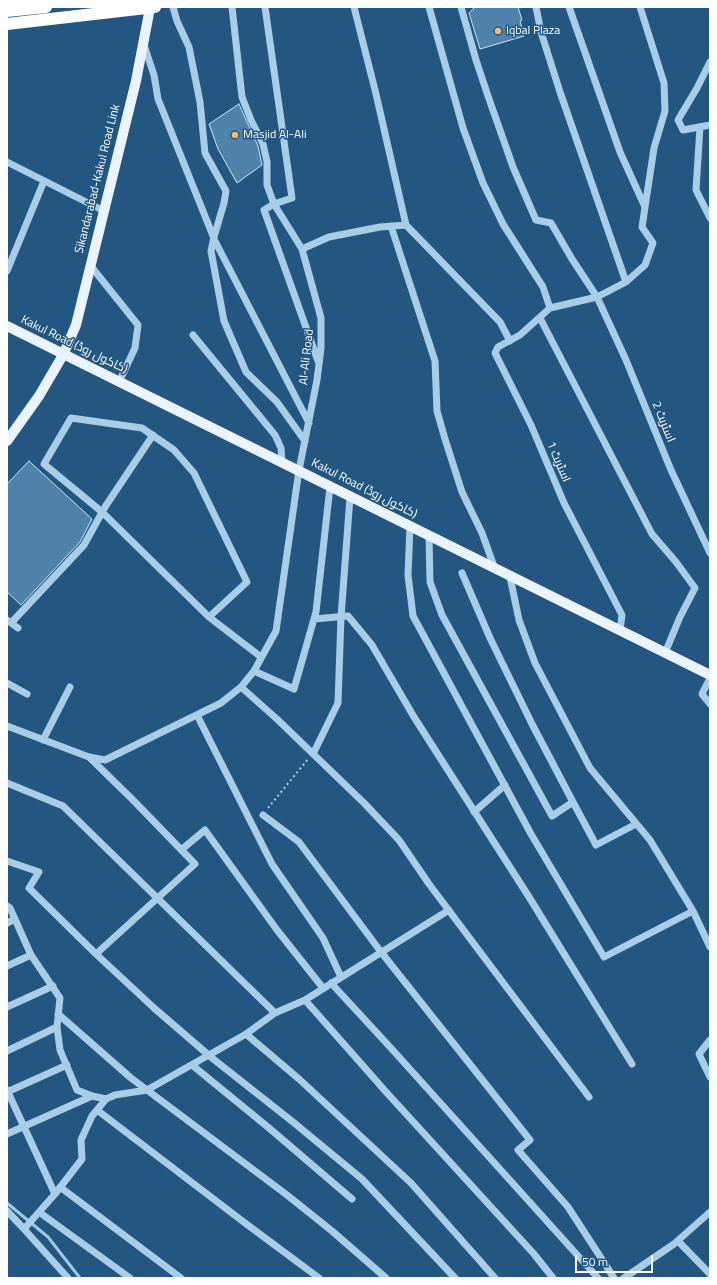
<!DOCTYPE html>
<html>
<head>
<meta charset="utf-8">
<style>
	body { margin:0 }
	#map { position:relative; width:717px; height:1285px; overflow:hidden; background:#235781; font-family:"Titillium Web",sans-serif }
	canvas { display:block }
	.frame { position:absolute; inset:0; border:8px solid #fff; pointer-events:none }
	.scale { position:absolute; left:575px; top:1255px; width:78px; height:18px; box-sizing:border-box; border:2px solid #fff; border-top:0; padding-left:5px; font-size:12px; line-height:14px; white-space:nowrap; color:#fff; -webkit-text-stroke:3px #235781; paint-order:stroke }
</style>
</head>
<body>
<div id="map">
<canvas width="717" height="1285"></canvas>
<div class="frame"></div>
<div class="scale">50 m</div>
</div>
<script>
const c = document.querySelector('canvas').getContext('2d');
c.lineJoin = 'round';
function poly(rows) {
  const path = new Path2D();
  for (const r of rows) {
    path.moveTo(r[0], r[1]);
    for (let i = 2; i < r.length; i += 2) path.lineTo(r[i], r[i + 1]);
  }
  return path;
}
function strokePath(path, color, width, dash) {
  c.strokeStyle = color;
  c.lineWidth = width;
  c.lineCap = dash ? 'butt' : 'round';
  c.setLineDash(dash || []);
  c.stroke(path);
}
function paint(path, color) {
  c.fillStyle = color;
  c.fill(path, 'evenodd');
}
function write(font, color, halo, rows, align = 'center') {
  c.font = font + ' "Titillium Web",Cairo,sans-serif';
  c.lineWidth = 3;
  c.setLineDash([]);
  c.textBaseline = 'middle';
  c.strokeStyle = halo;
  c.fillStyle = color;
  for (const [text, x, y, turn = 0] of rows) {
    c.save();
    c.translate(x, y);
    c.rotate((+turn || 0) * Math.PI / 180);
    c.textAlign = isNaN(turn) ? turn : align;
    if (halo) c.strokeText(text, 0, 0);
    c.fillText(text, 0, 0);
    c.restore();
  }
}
strokePath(poly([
	[7,1203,48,1237,80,1278]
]), '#9dc9e8', 3);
const building = poly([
	[475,7,518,7,522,20,520,21,524,36,480,49,469,13,475,7],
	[239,104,247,122,258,146,262,165,237,183,218,149,209,124,239,104],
	[29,461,92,519,80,542,21,605,7,592,7,484,29,461]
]);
paint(building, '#4f83ac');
strokePath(building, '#cde4f6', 1);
strokePath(poly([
	[268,808,308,759]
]), '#a9cce7', 2, [2, 3]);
strokePath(poly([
	[173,7,177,21,189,47,200,102,205,153,226,191,224,203,214,237,211,251,224,321,246,372,277,402,305,441],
	[265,7,292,198,274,204,264,210,318,361],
	[354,7,376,94,406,225,500,322,510,341],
	[429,7,463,128,483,183,503,224,543,287,550,308],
	[461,7,476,60,488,96,513,167,536,220,551,223,572,259,597,297,626,360,671,470,710,553],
	[536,7,541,32,560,92,626,282],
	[569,7,620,152,645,207],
	[144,45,154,75,158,99,215,241,309,423],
	[710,62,697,88,678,120,683,130,710,125],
	[700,127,696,190,710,218],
	[7,162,104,211],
	[391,226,435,361,437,411,445,439,462,492,482,533,495,569],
	[302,249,329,237,380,227,406,225],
	[90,265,138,325,135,348,119,382],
	[7,271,44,181],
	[540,318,652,534,676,562,695,588,680,617,665,653],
	[193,335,275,435,281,448,282,462],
	[410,526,408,575,413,616,531,834,604,957,693,911],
	[429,536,430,582,442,615,552,816,573,802,596,845,636,824],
	[462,573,490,638,532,724,573,802],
	[510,577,519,620,535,663,590,768,650,840,693,911,710,947],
	[209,617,102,512,44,464,71,418,142,428,174,450,194,473,247,582,209,617,261,657],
	[314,619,348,616,372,645,414,717,529,897,632,1064],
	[7,620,18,628],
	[11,623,84,545,105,507,153,435],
	[620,630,622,615,564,503,531,425,495,353,498,347,520,335,550,308,597,297,626,282,645,265,653,243,642,227,654,148,665,111,664,83,640,7],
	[254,671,294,689,316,612,330,487],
	[710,678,702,694,710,704],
	[7,683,27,694],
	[241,687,278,720,364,803,399,840,429,884,589,1097],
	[197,715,272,864,323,938,341,977],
	[7,726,89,757,105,760,221,703,241,687,254,671,276,631,299,470,317,380,321,348,321,318,302,249,274,204,267,185,267,162,263,144,251,120,242,97,232,7],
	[43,740,70,687],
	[313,754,338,703,341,617,350,497],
	[89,757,132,799,195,864,96,954],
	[7,783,63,806,275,1013,246,1034,147,1090,115,1095,106,1099,92,1116,81,1140,82,1159,55,1194,24,1229,68,1278],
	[474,812,505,785],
	[263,815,299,842,381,952,530,1140,518,1150,568,1207,614,1278],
	[181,850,205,830,277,930,323,988],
	[7,861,39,872,29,888,96,954,154,1008,212,1058,293,1122,362,1179,455,1278],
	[7,906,10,908,31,955,60,998,57,1027,60,1050,77,1090,92,1096,106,1099],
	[7,923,15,919],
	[7,966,31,955],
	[331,983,390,1047,598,1278],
	[305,1000,449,910],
	[7,1007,53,986],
	[275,1013,305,1000,387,1093,534,1254,553,1278],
	[58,1014,131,1078,287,1195,332,1231,386,1278],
	[246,1034,299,1079,411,1183,495,1278],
	[710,1040,699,1054,710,1077],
	[7,1051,57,1027],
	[192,1065,269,1128,352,1199],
	[7,1090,55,1194],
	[7,1092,67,1065],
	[97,1110,245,1223,319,1278],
	[7,1134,92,1096],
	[60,1187,181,1278],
	[7,1211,26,1231],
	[39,1212,130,1278],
	[678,1241,710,1274],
	[624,1278,674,1244,710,1212]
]), '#a9cce7', 7);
strokePath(poly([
	[7,326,710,675],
	[7,441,39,396,63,355,76,325,136,81,150,8]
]), '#ebf4fd', 10);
strokePath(poly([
	[7,11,46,7],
	[7,24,155,7]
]), '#fff', 12);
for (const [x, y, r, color] of [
	[498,31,4,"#f3bc6c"],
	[235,135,4,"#f3bc6c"]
]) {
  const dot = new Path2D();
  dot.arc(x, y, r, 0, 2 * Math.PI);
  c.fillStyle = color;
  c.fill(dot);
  strokePath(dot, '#235781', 1.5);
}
write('12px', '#fff', '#235781', [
	["Iqbal Plaza",506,31],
	["Masjid Al-Ali",243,135]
], 'left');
write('12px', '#fff', '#235781', [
	["Sikandarabad-Kakul Road Link",98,179,-76],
	["Kakul Road (کاکول روڈ)",74,345,26],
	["Al-Ali Road",307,357,-84],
	["اسٹریٹ 2",663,422,68],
	["اسٹریٹ 1",558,462,67],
	["Kakul Road (کاکول روڈ)",364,489,27]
]);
</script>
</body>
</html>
